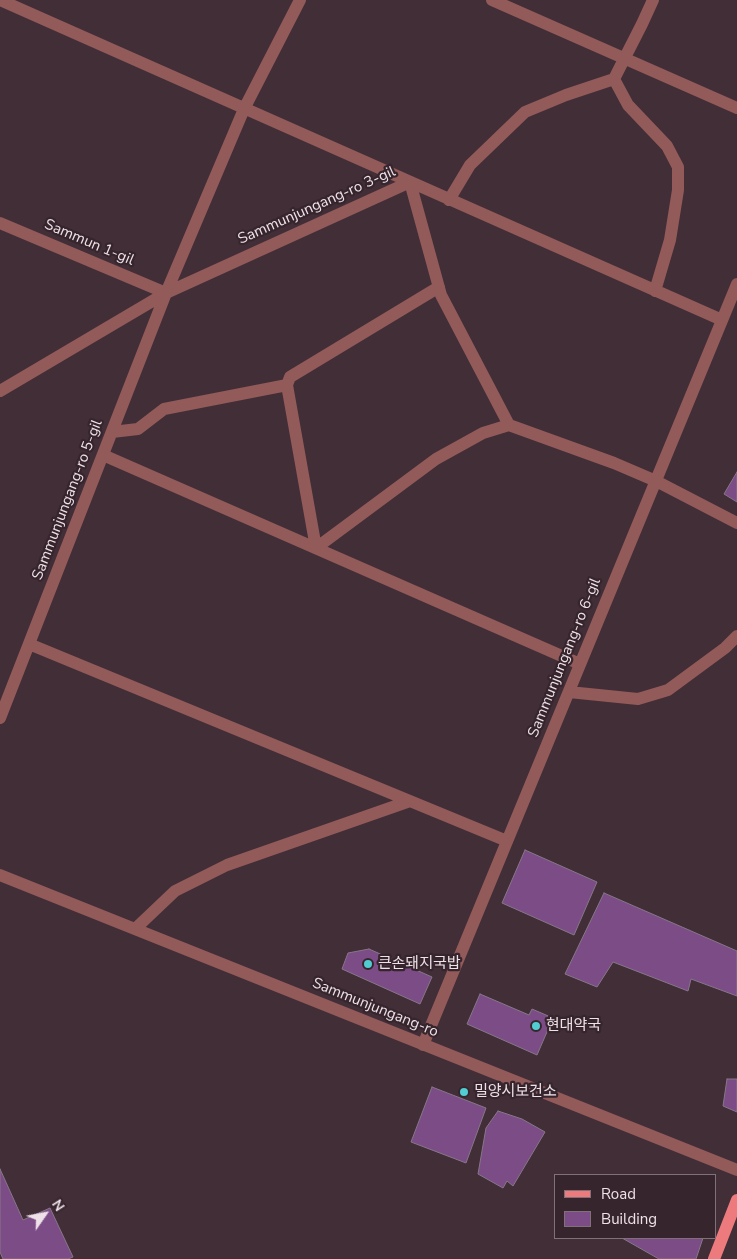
<!DOCTYPE html>
<html>
<head>
<meta charset="utf-8">
<style>
	body { margin:0 }
	#map { position:relative; width:737px; height:1259px; overflow:hidden; background:#422e37; font-family:"Nunito Sans",sans-serif }
	canvas { display:block }
	.legend { position:absolute; left:554px; top:1174px; width:162px; height:65px; box-sizing:border-box; background:#37252d; border:1px solid #807077; margin:0; padding:6px 9px; list-style:none; font-size:15px; color:#eee1e7 }
	.legend li { display:flex; align-items:center; gap:10px; height:25px }
	.legend b { width:25px; border:1px solid #807077 }
	.north { position:absolute; left:20px; top:1189px; width:50px; height:50px; -webkit-text-stroke:4px #37252d; paint-order:stroke; rotate:57deg; font-size:14px; font-weight:700; line-height:20px; text-align:center; color:#eee1e7 }
	.north::after { content:''; display:block; margin:auto; width:18px; height:22px; background:#eee1e7; clip-path:polygon(50% 0,100% 100%,50% 72%,0 100%) }
</style>
</head>
<body>
<div id="map">
<canvas width="737" height="1259"></canvas>
<ul class="legend">
<li><b style="height:6px;background:#ed7b7d"></b>Road</li>
<li><b style="height:14px;background:#7c4c87"></b>Building</li>
</ul>
<div class="north">N</div>
</div>
<script>
const c = document.querySelector('canvas').getContext('2d');
c.lineJoin = 'round';
function paint(path, color) {
  c.fillStyle = color;
  c.fill(path, 'evenodd');
}
function poly(rows) {
  const path = new Path2D();
  for (const r of rows) {
    path.moveTo(r[0], r[1]);
    for (let i = 2; i < r.length; i += 2) path.lineTo(r[i], r[i + 1]);
  }
  return path;
}
function strokePath(path, color, width, dash) {
  c.strokeStyle = color;
  c.lineWidth = width;
  c.lineCap = dash ? 'butt' : 'round';
  c.setLineDash(dash || []);
  c.stroke(path);
}
function write(font, color, halo, rows, align = 'center') {
  c.font = font + ' "Nunito Sans","Noto Sans KR",sans-serif';
  c.lineWidth = 4.5;
  c.setLineDash([]);
  c.textBaseline = 'middle';
  c.strokeStyle = halo;
  c.fillStyle = color;
  for (const [text, x, y, turn = 0] of rows) {
    c.save();
    c.translate(x, y);
    c.rotate((+turn || 0) * Math.PI / 180);
    c.textAlign = isNaN(turn) ? turn : align;
    if (halo) c.strokeText(text, 0, 0);
    c.fillText(text, 0, 0);
    c.restore();
  }
}
const building = poly([
	[737,472,737,502,724,494,737,472],
	[525,850,597,882,574,935,502,903,525,850],
	[604,893,737,951,737,996,691,979,688,991,613,962,597,987,565,974,604,893],
	[369,949,432,977,420,1004,342,969,348,953,369,949],
	[480,994,529,1015,532,1009,553,1018,537,1055,467,1024,480,994],
	[727,1079,737,1079,737,1112,723,1106,727,1079],
	[432,1087,486,1108,466,1163,411,1142,432,1087],
	[498,1111,522,1119,545,1132,513,1186,507,1181,503,1188,478,1174,486,1128,498,1111],
	[0,1169,23,1220,50,1208,73,1257,68,1259,3,1259,0,1252,0,1169],
	[622,1238,703,1238,696,1259,659,1259,622,1238]
]);
paint(building, '#7c4c87');
strokePath(building, '#867789', 1);
strokePath(poly([
	[0,0,722,320],
	[492,0,737,108],
	[653,0,642,24,614,79,628,105,667,146,678,167,678,190,670,240,655,291],
	[449,200,470,165,525,112,566,95,614,79],
	[0,223,166,293],
	[439,287,290,377,287,385,316,548,436,459,483,433,509,425],
	[0,391,166,293,410,182,441,295,509,425,614,463,656,481,737,523],
	[112,432,138,429,164,409,287,385],
	[103,455,580,664],
	[29,644,507,841],
	[569,692,638,699,668,690,725,648,737,636],
	[0,718,166,293,244,109,300,0],
	[0,875,737,1170],
	[135,929,175,891,227,865,410,801],
	[423,1045,737,284]
]), '#935a5a', 12);
strokePath(poly([
	[714,1259,737,1200]
]), '#ed7b7d', 12);
for (const [x, y, r, color] of [
	[368,964,5,"#51ccd3"],
	[536,1026,5,"#51ccd3"],
	[464,1092,5,"#51ccd3"]
]) {
  const dot = new Path2D();
  dot.arc(x, y, r, 0, 2 * Math.PI);
  c.fillStyle = color;
  c.fill(dot);
  strokePath(dot, '#37252d', 2);
}
write('15px', '#eee1e7', '#37252d', [
	["Sammunjungang-ro 3-gil",317,206,-24],
	["Sammun 1-gil",89,243,23],
	["Sammunjungang-ro 5-gil",68,500,-69],
	["Sammunjungang-ro 6-gil",565,658,-68],
	["Sammunjungang-ro",375,1008,22]
]);
write('15px', '#eee1e7', '#37252d', [
	["큰손돼지국밥",378,964],
	["현대약국",546,1026],
	["밀양시보건소",474,1092]
], 'left');
</script>
</body>
</html>
